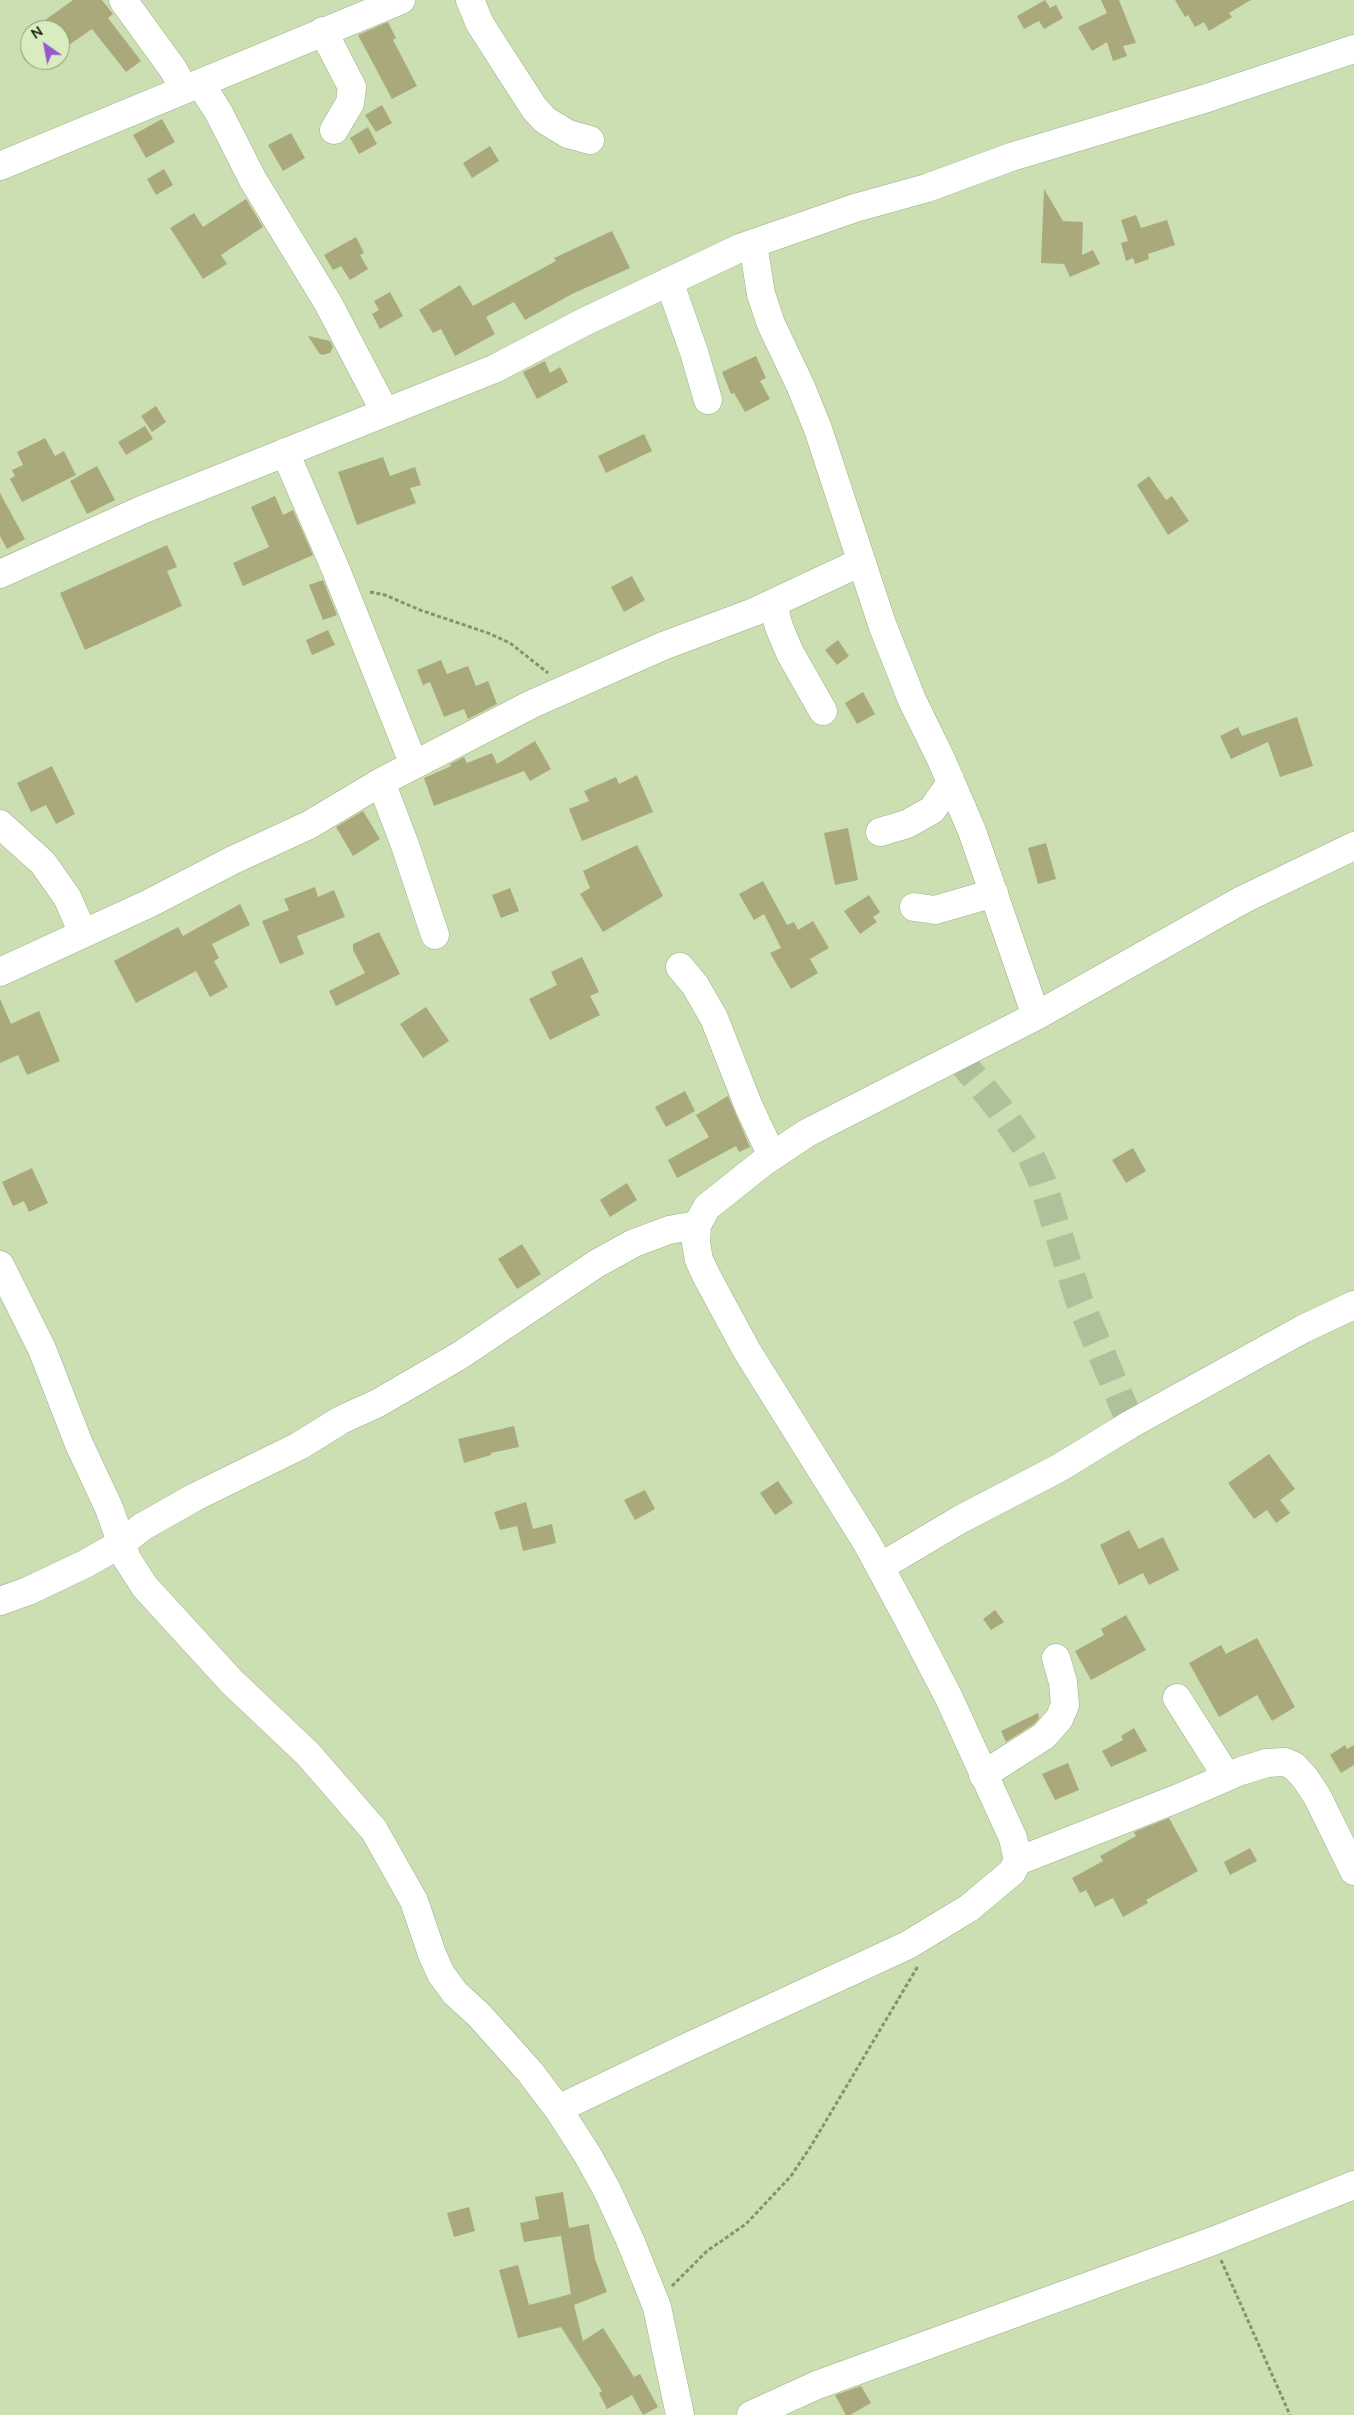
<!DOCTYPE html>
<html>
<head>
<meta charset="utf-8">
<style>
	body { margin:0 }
	#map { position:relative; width:1354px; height:2415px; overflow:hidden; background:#cbdfb3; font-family:"Nunito Sans",sans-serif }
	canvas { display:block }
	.north { position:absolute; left:20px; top:20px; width:50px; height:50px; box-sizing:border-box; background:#d8ecc0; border:1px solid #899877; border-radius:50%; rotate:327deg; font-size:14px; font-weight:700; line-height:20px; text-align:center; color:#121909 }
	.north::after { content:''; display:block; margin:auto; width:18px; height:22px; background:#9857cc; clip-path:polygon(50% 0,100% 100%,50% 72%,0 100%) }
</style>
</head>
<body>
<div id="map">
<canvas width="1354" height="2415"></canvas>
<div class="north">N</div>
</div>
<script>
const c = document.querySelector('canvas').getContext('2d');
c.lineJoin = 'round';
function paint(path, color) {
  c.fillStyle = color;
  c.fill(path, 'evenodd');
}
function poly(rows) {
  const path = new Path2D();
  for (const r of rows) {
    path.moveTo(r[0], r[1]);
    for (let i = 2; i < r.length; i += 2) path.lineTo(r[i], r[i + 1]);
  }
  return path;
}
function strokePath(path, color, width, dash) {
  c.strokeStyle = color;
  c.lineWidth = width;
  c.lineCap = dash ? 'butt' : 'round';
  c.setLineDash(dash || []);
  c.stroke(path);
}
paint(poly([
	[73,0,102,0,113,14,108,18,141,61,126,72,92,29,60,51,60,30,31,30],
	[1045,0,1050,8,1056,5,1063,18,1044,29,1039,21,1024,29,1017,16],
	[1101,0,1119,0,1136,43,1123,46,1127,56,1113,61,1107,42,1092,51,1078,27,1107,13],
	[1175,0,1251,0,1229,13,1232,17,1209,31,1204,22,1195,27,1188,15,1185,17],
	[388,22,396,38,393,40,417,86,392,99,358,35],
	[382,105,392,123,376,132,365,115],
	[162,119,175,142,146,158,133,135],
	[368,127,377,144,359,154,350,138],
	[291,133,305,158,283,171,268,145],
	[490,146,499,161,472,178,463,163],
	[164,169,173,185,156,195,147,179],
	[1044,189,1063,221,1083,222,1082,255,1093,250,1100,264,1070,277,1064,264,1041,263],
	[246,199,263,227,221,255,227,264,203,279,170,228,194,213,203,227],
	[1136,215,1141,228,1167,220,1175,245,1148,254,1149,259,1135,264,1133,258,1126,261,1121,243,1128,241,1121,220],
	[612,231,630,268,572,294,525,320,514,302,486,317,495,334,455,356,441,329,433,333,419,310,460,285,473,306,556,261,554,258],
	[356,237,364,253,360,255,368,269,350,280,341,266,333,270,324,255],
	[390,292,403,316,380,329,372,314,379,310,374,301],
	[308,336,330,341,333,347,330,353,322,355,319,353],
	[756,356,766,378,760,381,770,399,745,412,734,393,731,394,722,372],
	[545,361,550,373,560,367,568,382,537,399,523,372],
	[156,406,166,422,152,432,141,416],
	[145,426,153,439,126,455,118,442],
	[644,434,652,451,606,473,598,456],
	[45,438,55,456,64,451,76,475,22,502,10,479,15,476,12,470,23,465,17,452],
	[383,457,390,476,415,467,421,485,410,488,416,503,357,525,338,472],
	[97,466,115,500,87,514,70,481],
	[1149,476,1166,500,1172,496,1189,521,1168,535,1137,485],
	[0,493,25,539,7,549,0,536],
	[275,496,283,515,293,510,313,555,243,586,233,563,269,547,251,507],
	[167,545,177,567,167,571,182,606,85,650,60,593],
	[632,576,645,600,624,612,611,587],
	[323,580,337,615,323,620,309,585],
	[328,630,335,645,312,655,306,640],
	[838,640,849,656,837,665,825,650],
	[441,660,447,674,468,666,476,686,488,681,497,704,468,719,464,709,444,717,430,682,423,685,417,670],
	[863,692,875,714,857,724,845,703],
	[1297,717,1313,766,1280,777,1268,742,1231,759,1220,736,1238,727,1242,736],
	[535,741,551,769,530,781,524,771,434,806,424,778,451,766,450,764,464,757,467,763,492,753,497,764],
	[52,766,75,814,56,824,46,805,31,812,17,783],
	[637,775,653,812,582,841,569,809,589,801,584,791,616,777,619,784],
	[363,811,380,839,353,856,336,827],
	[848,828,858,880,835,885,824,833],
	[1046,843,1056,879,1038,884,1028,848],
	[637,845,663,896,603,932,580,894,590,888,583,871],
	[763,881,787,925,794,922,798,930,813,921,829,948,810,959,818,973,791,989,770,953,781,948,764,914,754,920,739,894],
	[315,887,318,897,334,890,345,917,297,936,304,954,280,964,262,921,289,910,284,899],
	[510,888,519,911,501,918,492,895],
	[869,895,880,912,873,917,877,922,860,934,844,911],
	[240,904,250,925,212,944,219,958,214,961,228,987,210,997,196,971,136,1003,114,961,178,927,183,936],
	[379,932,400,974,336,1006,329,991,365,973,353,950,353,944],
	[582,957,599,992,590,996,600,1015,550,1040,529,999,557,985,551,972],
	[0,999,11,1024,39,1011,60,1061,27,1075,18,1055,0,1063],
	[426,1007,449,1041,423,1058,400,1024],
	[685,1091,695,1111,666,1127,655,1107],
	[728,1096,750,1147,739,1152,736,1146,677,1178,668,1160,709,1137,696,1115],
	[1133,1148,1146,1171,1126,1183,1112,1160],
	[32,1168,48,1203,29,1212,24,1201,13,1206,2,1182],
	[627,1183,637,1200,610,1217,600,1200],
	[522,1244,541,1274,517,1289,498,1259],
	[514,1426,519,1447,491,1453,491,1455,464,1463,458,1439],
	[1269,1454,1295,1489,1280,1500,1290,1513,1276,1523,1267,1510,1254,1519,1228,1483],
	[778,1481,793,1503,775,1515,760,1493],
	[645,1490,655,1509,635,1520,624,1500],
	[526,1502,533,1529,552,1524,556,1543,523,1551,517,1526,500,1530,494,1512],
	[1129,1530,1139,1549,1163,1537,1179,1570,1149,1585,1143,1573,1119,1585,1100,1545],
	[995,1610,1004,1622,991,1630,983,1619],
	[1126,1615,1146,1650,1091,1680,1075,1651,1104,1635,1101,1629],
	[1257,1638,1295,1707,1272,1721,1257,1695,1219,1717,1189,1663,1221,1645,1226,1654],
	[1038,1713,1039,1718,1034,1724,1006,1742,1001,1731],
	[1134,1728,1147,1751,1111,1767,1102,1751,1123,1740,1121,1736],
	[1345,1745,1347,1749,1354,1745,1354,1765,1341,1773,1330,1755],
	[1068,1763,1079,1790,1055,1800,1042,1774],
	[1169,1818,1198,1871,1146,1900,1148,1903,1123,1917,1113,1898,1095,1907,1086,1890,1080,1893,1072,1878,1103,1861,1100,1856,1136,1836,1134,1832],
	[1250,1848,1257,1861,1230,1875,1224,1862],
	[563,2192,569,2228,589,2224,595,2259,607,2292,574,2305,583,2341,603,2328,634,2377,640,2374,658,2407,643,2415,632,2395,607,2409,599,2393,602,2391,561,2327,518,2338,499,2270,518,2265,529,2305,571,2294,561,2236,524,2242,520,2223,539,2219,535,2197],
	[469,2207,475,2231,454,2237,447,2213],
	[861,2386,871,2403,850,2415,846,2415,835,2395]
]), '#aaa97c');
strokePath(poly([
	[957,1056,999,1108,1029,1152,1042,1181,1079,1300,1131,1424]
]), '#afc19a', 28, [28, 14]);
const minor = poly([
	[123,0,173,69,184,89],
	[470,0,480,24,534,108,545,120,568,134,590,140],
	[323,31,352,87,350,103,334,130],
	[200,83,219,113,253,180,328,303,385,412],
	[0,166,401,0],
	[753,244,761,294,771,324,801,387,818,429,882,624,912,700,941,759,972,831,1036,1016],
	[669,281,694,352,708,400],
	[285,452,336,570,414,765],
	[0,574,144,509,494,369,584,322,740,248,855,208,927,188,1011,157,1207,98,1354,49],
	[773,604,779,627,790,653,823,711],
	[381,782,405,845,435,935],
	[0,824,43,863,67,897,83,933],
	[880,832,907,824,932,810,948,787,950,779],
	[914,907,935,910,994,893],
	[680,967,695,985,714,1018,749,1107,772,1156],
	[0,972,148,904,233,860,309,825,381,782,532,704,663,646,754,612,861,562],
	[0,1265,42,1349,79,1444,109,1508,127,1559,145,1587,232,1682,308,1754,374,1830,414,1901,432,1954,441,1974,455,1993,479,2015,530,2072,558,2109,587,2154,607,2190,630,2240,657,2307,680,2415],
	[880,1567,961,1519,1059,1468,1131,1424,1303,1329,1354,1305],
	[0,1601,28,1591,85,1564,122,1543,142,1527,195,1497,299,1446,341,1420,378,1403,459,1356,596,1264,634,1243,669,1230,697,1225],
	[1177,1698,1227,1777],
	[983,1775,1044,1736,1059,1719,1065,1705,1063,1682,1056,1658],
	[1018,1861,1176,1799,1241,1771,1267,1763,1285,1762,1294,1766,1305,1778,1317,1796,1354,1871],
	[558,2109,679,2051,908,1945,969,1908,1012,1872,1018,1861,1013,1838,949,1698,908,1619,867,1543,747,1351,707,1277,699,1260,696,1243,697,1225,707,1207,765,1161,807,1133,1036,1016,1242,900,1354,846],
	[751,2415,817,2385,1213,2241,1354,2185]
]);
strokePath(minor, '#9db086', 29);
strokePath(poly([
	[370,592,385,595,420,610,488,633,510,643,548,673],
	[1221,2260,1290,2415],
	[672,2286,707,2251,746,2224,791,2176,811,2146,918,1966]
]), '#849271', 3, [4, 2.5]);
strokePath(minor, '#fff', 28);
</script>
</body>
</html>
